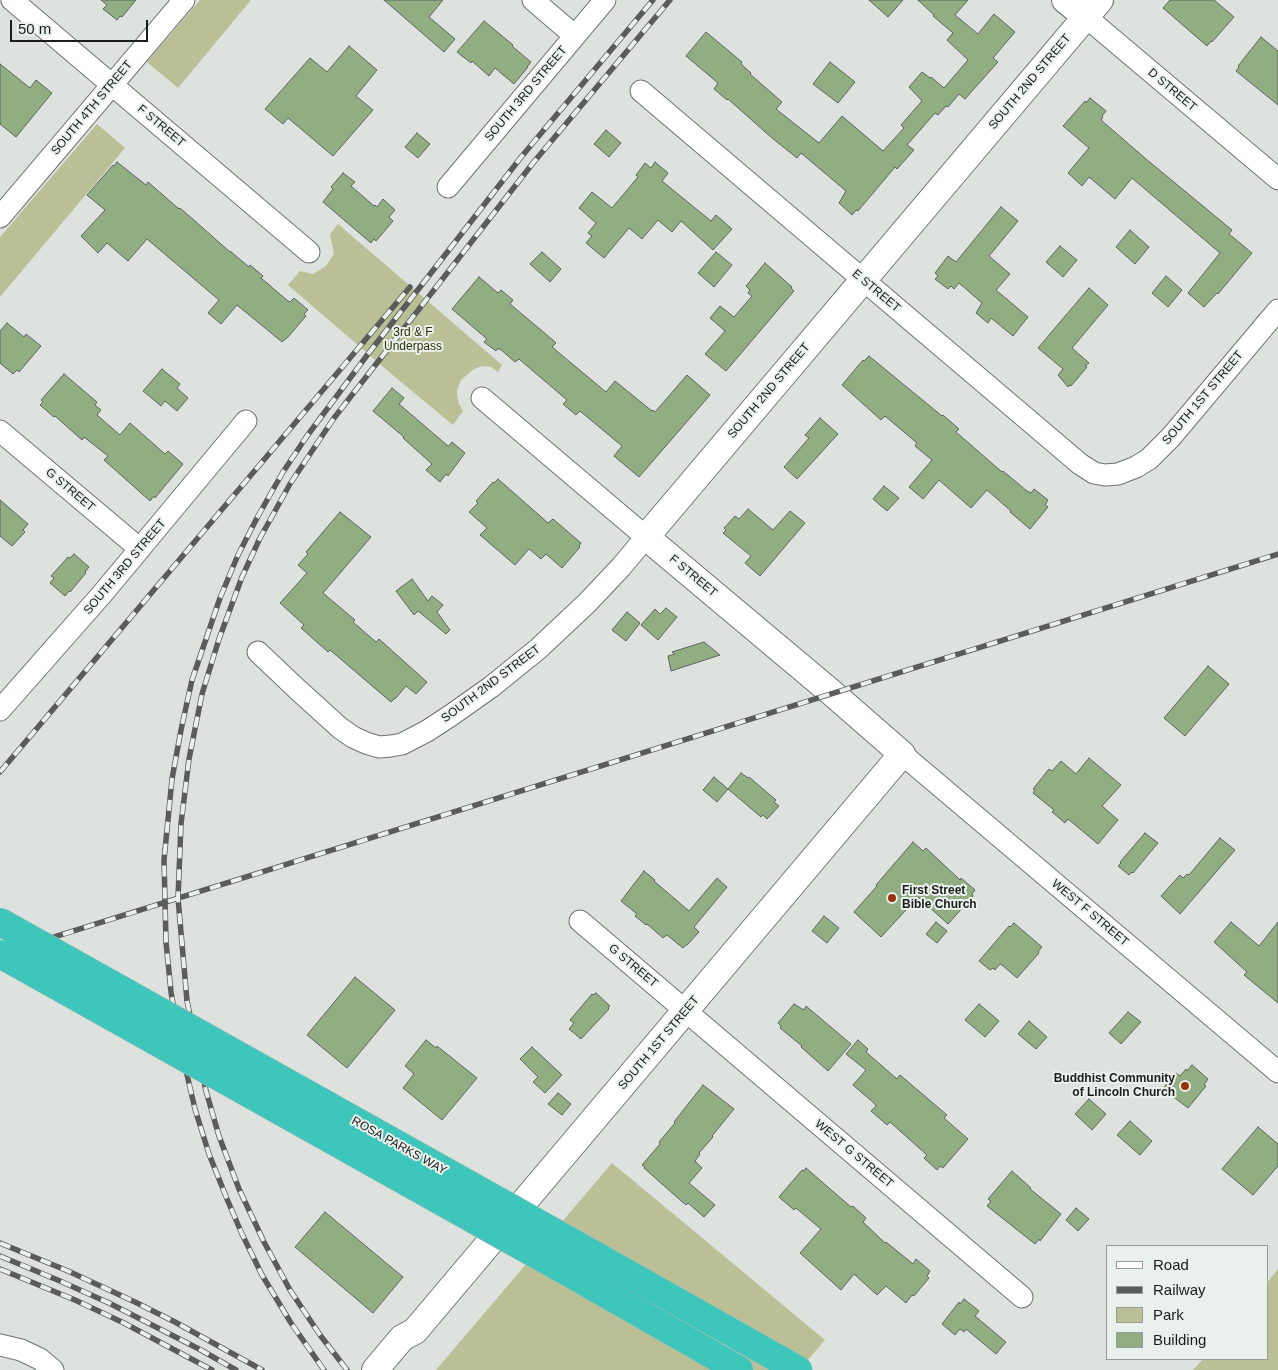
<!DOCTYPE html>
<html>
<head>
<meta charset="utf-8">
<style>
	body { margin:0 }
	#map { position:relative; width:1278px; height:1370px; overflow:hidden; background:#dde2df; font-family:Helvetica,sans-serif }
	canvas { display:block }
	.legend { position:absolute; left:1106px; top:1245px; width:162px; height:115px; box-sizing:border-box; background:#eaf0ec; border:1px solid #979c99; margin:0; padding:6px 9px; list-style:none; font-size:15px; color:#1b1d1c }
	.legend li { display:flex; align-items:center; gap:10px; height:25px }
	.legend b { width:25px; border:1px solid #979c99 }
	.scale { position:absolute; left:10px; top:20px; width:138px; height:22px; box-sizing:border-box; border:2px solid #1b1d1c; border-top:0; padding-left:6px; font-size:15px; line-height:18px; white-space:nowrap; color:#1b1d1c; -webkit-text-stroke:4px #eaf0ec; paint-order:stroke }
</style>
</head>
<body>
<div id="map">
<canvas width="1278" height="1370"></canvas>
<ul class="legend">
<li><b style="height:6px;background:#fff"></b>Road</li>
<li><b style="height:6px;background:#595c5a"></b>Railway</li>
<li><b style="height:14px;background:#bbbf96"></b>Park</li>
<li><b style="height:14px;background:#90ae82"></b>Building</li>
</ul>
<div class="scale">50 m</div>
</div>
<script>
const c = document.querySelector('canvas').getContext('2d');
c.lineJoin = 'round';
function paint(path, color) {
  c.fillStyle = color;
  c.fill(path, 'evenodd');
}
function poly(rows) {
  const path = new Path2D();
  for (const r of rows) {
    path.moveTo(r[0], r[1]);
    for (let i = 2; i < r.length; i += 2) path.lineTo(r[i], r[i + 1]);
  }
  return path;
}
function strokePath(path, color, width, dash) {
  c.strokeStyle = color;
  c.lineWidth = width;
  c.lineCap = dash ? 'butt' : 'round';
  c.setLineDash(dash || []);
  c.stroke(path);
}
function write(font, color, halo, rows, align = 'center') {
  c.font = font + ' Helvetica,sans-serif';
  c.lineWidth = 4;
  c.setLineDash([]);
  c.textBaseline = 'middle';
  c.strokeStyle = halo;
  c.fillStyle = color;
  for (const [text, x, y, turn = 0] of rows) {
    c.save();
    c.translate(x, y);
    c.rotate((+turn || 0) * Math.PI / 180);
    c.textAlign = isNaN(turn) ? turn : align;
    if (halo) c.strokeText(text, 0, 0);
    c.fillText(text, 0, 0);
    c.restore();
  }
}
paint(poly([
	[200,0,251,0,178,88,147,62],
	[97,124,125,148,0,297,0,237],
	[338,224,502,365,498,372,491,367,482,366,474,369,461,380,457,390,457,395,459,404,463,411,453,425,395,377,288,285,300,271,313,274,326,266,334,254,330,234],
	[612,1163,825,1340,799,1370,436,1370],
	[1278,1269,1278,1370,1193,1370,1203,1359,1267,1359,1267,1283]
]), '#bbbf96');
const building = poly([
	[101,0,136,0,122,17,120,16,117,20,103,9,107,5,101,0],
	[384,0,443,0,429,17,455,39,444,52,384,0],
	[869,0,903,0,888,17,869,0],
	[918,0,968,0,955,15,978,34,994,14,1015,32,993,58,998,62,965,99,959,94,948,107,946,106,938,115,935,113,907,145,914,150,897,169,895,167,858,211,856,210,852,215,839,203,846,191,801,153,797,158,772,138,728,99,727,100,714,89,718,83,686,56,706,32,742,62,741,64,751,73,750,74,782,102,776,109,819,143,842,116,883,151,904,128,901,125,922,101,909,87,922,72,930,78,931,77,944,88,968,60,947,40,953,33,933,16,934,15,918,0],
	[1170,0,1214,0,1234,17,1212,42,1211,41,1207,46,1163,8,1170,0],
	[484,21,513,45,512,46,531,62,527,67,528,67,514,84,495,68,489,76,472,61,471,63,457,52,484,21],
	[1261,37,1278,51,1278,105,1236,71,1239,67,1238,66,1261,37],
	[349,46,377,70,356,96,373,110,333,156,288,118,283,124,265,109,310,58,327,72,349,46],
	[830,62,855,82,838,103,813,84,830,62],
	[0,64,30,88,36,80,52,93,16,137,0,124,0,64],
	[1090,98,1106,111,1102,116,1103,117,1101,120,1146,159,1232,230,1229,234,1252,253,1218,294,1217,293,1204,307,1188,293,1220,253,1132,178,1115,199,1089,177,1082,186,1068,173,1089,148,1063,126,1085,101,1086,103,1090,98],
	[606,130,621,143,609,157,594,144,606,130],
	[417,133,430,144,418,158,405,147,417,133],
	[117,162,146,185,148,182,179,209,180,208,195,221,230,252,230,251,249,267,250,265,263,276,261,278,288,301,290,302,294,298,308,310,304,314,306,316,288,337,282,342,237,305,221,324,208,313,219,300,147,239,128,261,107,243,98,253,81,236,105,210,87,195,113,165,114,166,117,162],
	[655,162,668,173,662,181,711,221,716,215,732,229,713,250,681,221,672,232,658,220,642,239,629,228,604,258,586,243,592,236,588,233,596,223,579,208,592,192,612,208,638,177,636,175,645,163,651,168,655,162],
	[343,173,355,182,351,186,374,206,375,205,377,207,383,199,395,210,389,217,393,221,376,241,374,239,371,243,323,202,333,189,331,187,343,173],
	[1001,207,1018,221,989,256,1010,274,996,290,1028,317,1013,336,991,318,988,323,976,313,982,303,959,283,954,289,951,286,948,289,935,279,938,276,935,273,948,256,956,262,1001,207],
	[1130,230,1149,247,1135,264,1116,247,1130,230],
	[1060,246,1077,260,1063,277,1046,262,1060,246],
	[542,252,561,269,550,282,530,264,542,252],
	[716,252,732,265,714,287,698,273,716,252],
	[765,263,792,287,791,288,794,291,726,371,705,354,725,331,710,318,720,306,734,317,752,296,748,293,750,290,746,286,765,263],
	[1166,276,1182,290,1168,307,1152,293,1166,276],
	[479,277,498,293,501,290,513,300,510,304,554,341,556,343,552,347,606,392,615,381,652,411,653,410,655,412,687,375,710,395,639,477,614,456,622,446,580,411,576,415,563,404,567,400,519,359,515,362,500,349,500,350,498,348,496,351,484,342,487,339,452,309,479,277],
	[1089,288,1108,305,1072,348,1089,363,1085,366,1087,367,1071,386,1069,385,1068,387,1058,375,1063,369,1038,348,1089,288],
	[7,323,24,337,26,334,41,346,19,372,17,370,13,374,0,363,0,331,7,323],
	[869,356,942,416,943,415,959,429,956,432,1002,472,1003,471,1027,491,1031,493,1034,489,1048,500,1045,505,1048,507,1030,529,1010,512,1011,511,987,490,971,508,939,480,923,499,909,487,932,460,915,446,917,443,885,416,881,420,842,385,863,360,864,361,869,356],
	[162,369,180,384,177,388,188,398,177,411,165,401,161,406,143,391,162,369],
	[64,374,97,402,95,405,101,410,97,415,120,435,130,423,165,454,168,451,183,464,155,498,154,496,150,501,104,460,108,456,84,437,82,440,55,416,54,417,40,405,43,402,41,400,64,374],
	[392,388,404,398,399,404,448,446,449,446,452,442,465,453,448,476,446,474,440,482,426,470,432,464,403,438,404,437,373,411,392,388],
	[820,418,838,434,797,479,784,467,809,438,805,435,820,418],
	[498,479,548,523,553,519,581,543,579,546,580,547,562,568,546,554,541,559,529,549,515,565,480,535,487,528,469,512,478,503,476,501,493,482,494,483,498,479],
	[884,486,899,498,887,511,873,499,884,486],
	[0,500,28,524,23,530,25,532,12,546,0,536,0,500],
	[748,509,773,530,790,511,805,523,760,576,745,563,751,556,723,533,726,530,724,528,735,516,739,519,748,509],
	[340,512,371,537,323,593,355,620,353,622,376,642,379,639,427,682,416,694,406,686,395,699,395,698,391,702,330,650,328,652,301,628,304,625,280,603,307,573,298,565,308,554,306,552,340,512],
	[74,554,89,567,85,572,86,573,70,592,69,591,65,596,50,583,54,578,51,576,68,557,70,558,74,554],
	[412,579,428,601,432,596,443,605,437,612,450,630,446,634,418,611,414,615,396,591,412,579],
	[666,608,677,617,658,640,641,625,655,609,660,614,666,608],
	[627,612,640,623,626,641,612,630,627,612],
	[704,642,720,655,671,671,668,656,675,654,672,652,704,642],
	[1208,666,1229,684,1185,736,1164,718,1208,666],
	[1089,758,1121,785,1102,806,1118,820,1098,844,1068,819,1065,823,1052,812,1054,810,1033,793,1035,790,1033,789,1049,769,1052,771,1061,761,1076,774,1089,758],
	[741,773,748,778,749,777,776,800,774,802,779,806,767,819,763,815,761,817,728,789,741,773],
	[714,777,728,789,717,802,703,790,714,777],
	[1145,833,1158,843,1133,873,1132,872,1129,875,1118,866,1121,863,1120,862,1145,833],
	[1220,838,1235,850,1180,914,1161,896,1180,875,1183,878,1187,874,1189,875,1220,838],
	[913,842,923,851,926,848,960,880,961,878,975,890,972,894,973,896,948,924,918,897,881,937,854,912,877,886,876,885,913,842],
	[644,871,655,880,654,881,689,911,717,878,727,887,694,927,699,932,687,945,686,945,683,948,667,935,663,938,647,924,646,925,635,916,637,914,621,901,644,871],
	[824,916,839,928,827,943,812,931,824,916],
	[936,922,947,931,937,943,926,934,936,922],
	[1231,922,1259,946,1278,922,1278,1003,1244,975,1247,972,1214,942,1231,922],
	[1014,923,1042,947,1038,952,1039,953,1017,978,1002,965,1000,964,995,970,993,968,990,970,979,961,1009,926,1010,927,1014,923],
	[355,977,395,1010,347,1068,307,1035,355,977],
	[596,993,610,1006,608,1008,609,1009,581,1039,569,1029,574,1023,570,1020,592,994,593,995,596,993],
	[794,1004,804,1010,806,1006,851,1044,828,1071,801,1047,802,1046,780,1028,781,1026,778,1023,794,1004],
	[979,1004,999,1021,985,1037,965,1020,979,1004],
	[1128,1012,1141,1022,1121,1044,1109,1033,1128,1012],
	[1029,1021,1047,1037,1036,1049,1018,1034,1029,1021],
	[426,1040,436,1048,437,1046,477,1078,442,1120,403,1088,414,1074,405,1066,426,1040],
	[858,1040,868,1049,866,1052,897,1079,900,1075,947,1115,944,1118,968,1139,943,1168,940,1166,937,1170,924,1158,927,1155,890,1122,887,1125,871,1111,876,1106,875,1104,853,1085,866,1070,846,1054,858,1040],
	[532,1047,562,1075,545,1093,533,1082,538,1077,520,1059,532,1047],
	[1192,1065,1208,1079,1204,1085,1206,1086,1188,1108,1167,1092,1168,1090,1164,1087,1176,1073,1180,1076,1186,1069,1187,1071,1192,1065],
	[703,1085,734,1109,712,1136,713,1137,699,1153,700,1154,695,1161,702,1168,689,1183,715,1205,704,1217,688,1203,686,1205,671,1192,644,1168,645,1167,642,1165,660,1144,659,1142,675,1123,674,1122,703,1085],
	[558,1093,571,1104,562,1115,548,1104,558,1093],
	[1089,1099,1106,1114,1092,1130,1075,1114,1089,1099],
	[1130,1121,1152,1141,1140,1155,1117,1135,1130,1121],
	[1258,1127,1278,1144,1278,1166,1253,1195,1222,1169,1258,1127],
	[806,1168,851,1207,853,1206,866,1218,863,1222,885,1243,886,1242,913,1264,916,1259,930,1271,927,1276,929,1278,914,1296,912,1295,906,1303,886,1286,877,1295,854,1274,841,1290,800,1253,821,1229,796,1208,794,1210,779,1197,802,1170,804,1171,806,1168],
	[1012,1171,1031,1188,1030,1189,1061,1214,1040,1241,1039,1239,1035,1244,987,1206,991,1201,988,1199,1012,1171],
	[1076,1208,1089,1219,1078,1231,1066,1220,1076,1208],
	[325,1212,403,1277,373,1313,295,1247,325,1212],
	[964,1299,979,1311,975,1316,1006,1342,996,1354,966,1329,964,1332,960,1329,955,1335,942,1324,959,1302,960,1304,964,1299]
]);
paint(building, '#90ae82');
strokePath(building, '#60635f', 1);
const minor = poly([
	[12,0,309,252],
	[533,0,575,36],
	[1086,17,1278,179],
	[641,91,1080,464,1094,473,1105,475,1118,474,1136,467,1149,459,1171,437,1278,310],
	[448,187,605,0],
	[0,217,184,0],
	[0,431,140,549],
	[258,652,297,689,340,728,353,737,366,743,379,747,391,746,402,744,427,731,450,716,491,687,538,649,587,603,621,567,646,537,482,398],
	[0,710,103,593,246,421],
	[902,754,1278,1072],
	[580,921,1022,1297],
	[0,1345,21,1350,40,1359,53,1370]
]);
const tertiary = poly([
	[1065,0,1086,17],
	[375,1370,402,1338,415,1331,902,754,832,693,646,537,1100,0]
]);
const trunk = poly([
	[591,1253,798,1370],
	[573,1275,739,1370]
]);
strokePath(minor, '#6f7471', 23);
strokePath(tertiary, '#6f7471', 28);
strokePath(trunk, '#bbb', 29);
strokePath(minor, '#fff', 21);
strokePath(tertiary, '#fff', 26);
strokePath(trunk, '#3ec6bb', 28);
const rail = poly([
	[0,772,410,287],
	[0,954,1278,554],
	[0,1243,68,1271,135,1302,175,1322,262,1370],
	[0,1256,60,1281,109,1303,199,1349,236,1370],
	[0,1269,75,1300,124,1323,212,1370],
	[324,1370,291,1323,262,1275,242,1234,227,1199,209,1154,195,1109,181,1049,171,992,166,942,164,860,172,779,181,730,192,680,220,598,238,555,258,516,283,472,307,436,368,354,522,156,653,0],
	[347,1370,320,1335,290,1290,264,1242,239,1189,219,1136,206,1091,187,1001,178,898,181,824,189,759,202,694,219,639,242,577,260,538,290,484,334,418,533,163,670,0]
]);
strokePath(rail, '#595c5a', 5.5);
strokePath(rail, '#eaf0ec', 4, [11]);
const trunkBridge = poly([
	[0,922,591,1253],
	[0,954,573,1275]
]);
strokePath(trunkBridge, '#bbb', 29, []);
strokePath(trunkBridge, '#3ec6bb', 28);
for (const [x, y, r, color] of [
	[892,898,5,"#99320b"],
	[1185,1086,5,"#99320b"]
]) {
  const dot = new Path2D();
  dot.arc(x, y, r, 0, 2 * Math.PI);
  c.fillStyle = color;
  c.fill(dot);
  strokePath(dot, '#eaf0ec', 2);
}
write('12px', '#1b1d1c', '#eaf0ec', [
	["SOUTH 2ND STREET",1030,82,-50],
	["D STREET",1172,90,40],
	["SOUTH 3RD STREET",526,94,-50],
	["SOUTH 4TH STREET",92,108,-50],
	["F STREET",161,126,40],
	["E STREET",876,291,40],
	["SOUTH 2ND STREET",769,391,-50],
	["SOUTH 1ST STREET",1203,398,-50],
	["G STREET",70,490,40],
	["SOUTH 3RD STREET",125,567,-50],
	["F STREET",693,576,40],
	["SOUTH 2ND STREET",491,684,-37],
	["WEST F STREET",1090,913,40],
	["G STREET",633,966,40],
	["SOUTH 1ST STREET",659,1043,-50],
	["ROSA PARKS WAY",399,1146,29],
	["WEST G STREET",854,1154,40]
]);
write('12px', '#303208', '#eaf0ec', [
	["3rd & F",413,333],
	["Underpass",413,347]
]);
write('bold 12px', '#1b1d1c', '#eaf0ec', [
	["First Street",902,891],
	["Bible Church",902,905],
	["Buddhist Community",1175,1079,"right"],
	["of Lincoln Church",1175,1093,"right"]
], 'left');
</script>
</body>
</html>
